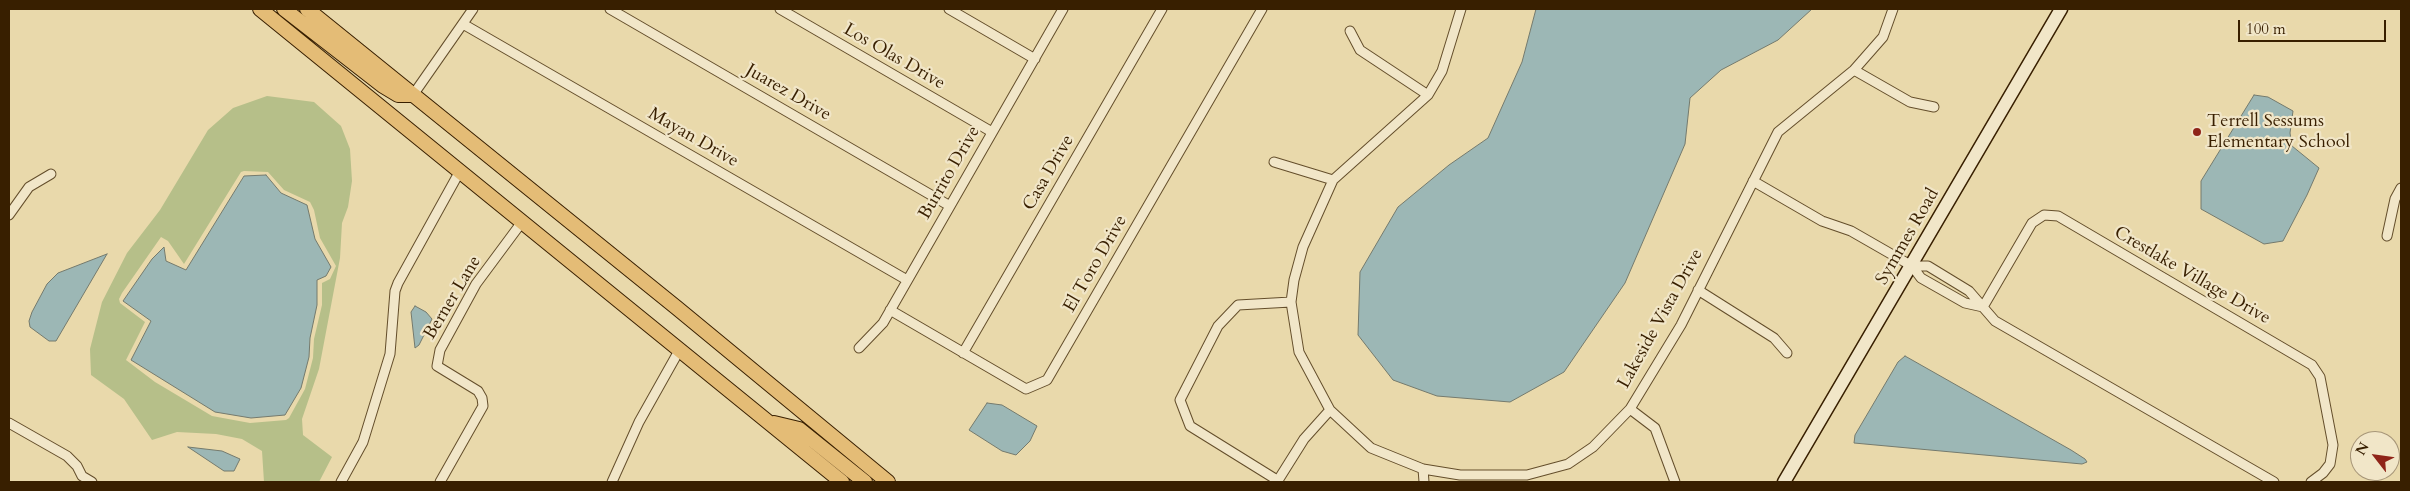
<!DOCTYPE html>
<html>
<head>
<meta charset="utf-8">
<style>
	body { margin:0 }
	#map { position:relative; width:2410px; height:491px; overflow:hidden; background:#e9d9ab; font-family:Cardo,serif }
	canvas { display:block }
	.frame { position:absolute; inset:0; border:10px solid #381f00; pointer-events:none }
	.north { position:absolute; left:2350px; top:431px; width:50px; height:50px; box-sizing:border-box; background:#f1e6c8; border:1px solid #a79678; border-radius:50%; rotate:300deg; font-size:14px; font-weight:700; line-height:20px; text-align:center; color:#381f00 }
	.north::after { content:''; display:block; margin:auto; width:18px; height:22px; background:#8f2418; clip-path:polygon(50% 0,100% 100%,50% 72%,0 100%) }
	.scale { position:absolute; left:2238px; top:20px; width:148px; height:22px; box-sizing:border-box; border:2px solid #381f00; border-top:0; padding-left:6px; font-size:15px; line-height:18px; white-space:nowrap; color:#381f00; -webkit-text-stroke:4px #f1e6c8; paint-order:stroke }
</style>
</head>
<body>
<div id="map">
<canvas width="2410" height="491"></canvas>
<div class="frame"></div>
<div class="north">N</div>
<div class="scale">100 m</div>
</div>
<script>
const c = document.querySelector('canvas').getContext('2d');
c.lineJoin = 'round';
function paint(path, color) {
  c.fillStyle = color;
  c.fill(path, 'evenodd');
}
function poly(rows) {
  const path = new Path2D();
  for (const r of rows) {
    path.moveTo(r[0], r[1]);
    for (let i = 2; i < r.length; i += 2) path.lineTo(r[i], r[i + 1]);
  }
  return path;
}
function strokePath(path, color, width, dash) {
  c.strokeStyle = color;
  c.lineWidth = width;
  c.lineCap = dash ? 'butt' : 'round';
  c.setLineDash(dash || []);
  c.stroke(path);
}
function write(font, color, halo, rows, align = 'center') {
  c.font = font + ' Cardo,serif';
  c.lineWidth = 4.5;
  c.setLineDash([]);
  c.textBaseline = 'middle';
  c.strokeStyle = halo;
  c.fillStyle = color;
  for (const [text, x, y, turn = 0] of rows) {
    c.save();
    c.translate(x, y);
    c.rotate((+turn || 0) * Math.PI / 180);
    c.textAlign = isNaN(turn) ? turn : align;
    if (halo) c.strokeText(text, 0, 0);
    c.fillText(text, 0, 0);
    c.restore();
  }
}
paint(poly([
	[267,96,314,102,341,126,350,149,352,181,348,207,342,223,340,258,319,369,302,419,303,435,332,457,319,482,264,482,262,451,242,439,216,434,177,432,152,440,124,399,91,375,90,349,102,302,127,253,160,210,208,130,233,108],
	[244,171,268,172,284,190,310,202,314,210,320,238,336,266,330,279,322,283,322,305,314,339,313,358,305,389,289,418,286,420,250,423,212,416,155,382,126,360,145,322,120,303,119,299,122,293,161,237,168,241,184,264,241,172]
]), '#b6bf89');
const water = poly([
	[1536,9,1812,9,1778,40,1721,70,1690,98,1685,144,1625,283,1564,372,1510,402,1437,396,1393,380,1358,335,1360,272,1398,207,1449,165,1488,138,1522,62,1536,9],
	[2254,95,2268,97,2293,111,2290,133,2292,146,2319,168,2307,195,2283,241,2264,244,2201,209,2201,181,2254,95],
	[266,175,281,193,307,205,315,239,331,267,326,276,317,280,317,305,310,338,309,357,301,388,285,415,251,418,215,412,131,360,151,321,123,301,152,259,164,247,166,261,186,270,244,176,266,175],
	[107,254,56,341,49,341,30,327,29,321,32,312,47,284,58,273,107,254],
	[415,306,426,312,432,319,419,345,415,348,411,312,415,306],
	[1905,356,2071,450,2085,459,2087,462,2082,464,1854,443,1855,435,1898,362,1905,356],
	[987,403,1002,405,1037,426,1030,441,1016,455,1002,451,969,430,987,403],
	[188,447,222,451,240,459,234,471,224,471,188,447]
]);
paint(water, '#9cb7b5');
strokePath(water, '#747a6d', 1);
const street = poly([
	[610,9,950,206],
	[780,9,992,132],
	[949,9,1035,59],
	[1461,9,1442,71,1428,95,1333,180,1303,247,1294,280,1291,302,1299,352,1330,410,1371,448,1423,469,1460,475,1527,475,1568,464,1593,447,1630,409,1681,325,1778,132,1854,70,1883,37,1893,9],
	[463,24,907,280],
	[1350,31,1360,50,1428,95],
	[1854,70,1910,102,1934,107],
	[413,95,473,9],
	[1274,162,1333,180],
	[1753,181,1822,221,1851,231,1912,266,1921,278,1965,303,1983,307],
	[9,215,29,187,51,174],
	[2387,236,2395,199,2401,188],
	[1912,266,1928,266,1969,291,1995,321,2274,482],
	[1698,290,1774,338,1787,353],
	[1983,307,2032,223,2044,215,2058,216,2312,365,2320,377,2333,445,2330,464,2323,473,2311,482],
	[890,310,1026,389,1047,380,1262,9],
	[859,348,883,323,1063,9],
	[963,353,1162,9],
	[1630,409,1655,428,1675,482],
	[9,423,67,456,77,466,82,476,92,482],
	[1423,469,1424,482],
	[1277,480,1190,426,1180,400,1218,326,1238,305,1291,302],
	[341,482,363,442,390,354,395,291,398,283,460,171],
	[440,482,483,406,482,398,478,391,437,366,440,350,476,284,522,222],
	[612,482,639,422,680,349],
	[1277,482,1304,439,1330,410]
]);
const secondary = poly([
	[1784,482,2061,9]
]);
const primary = poly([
	[260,9,842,482],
	[284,9,383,86,398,95,413,95],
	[307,9,677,308,888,482],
	[774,423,799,429,865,482]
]);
strokePath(street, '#644e2b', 11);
strokePath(secondary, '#381f00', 15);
strokePath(primary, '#381f00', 16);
strokePath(street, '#f1e6c8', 9);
strokePath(secondary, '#f1e6c8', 12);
strokePath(primary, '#e4bc76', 14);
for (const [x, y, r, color] of [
	[2197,132,5,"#8f2418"]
]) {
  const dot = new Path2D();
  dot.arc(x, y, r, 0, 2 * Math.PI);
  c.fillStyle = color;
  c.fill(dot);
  strokePath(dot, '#f1e6c8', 2);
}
write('18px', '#381f00', '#f1e6c8', [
	["Los Olas Drive",894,57,30],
	["Juarez Drive",788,93,30],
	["Mayan Drive",693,138,30],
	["Burrito Drive",950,173,-60],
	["Casa Drive",1049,173,-60],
	["Symmes Road",1908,237,-60],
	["El Toro Drive",1096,264,-60],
	["Crestlake Village Drive",2192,276,30],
	["Berner Lane",453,298,-59],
	["Lakeside Vista Drive",1661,319,-61]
]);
write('18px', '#381f00', '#f1e6c8', [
	["Terrell Sessums",2207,122],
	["Elementary School",2207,143]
], 'left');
</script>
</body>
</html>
